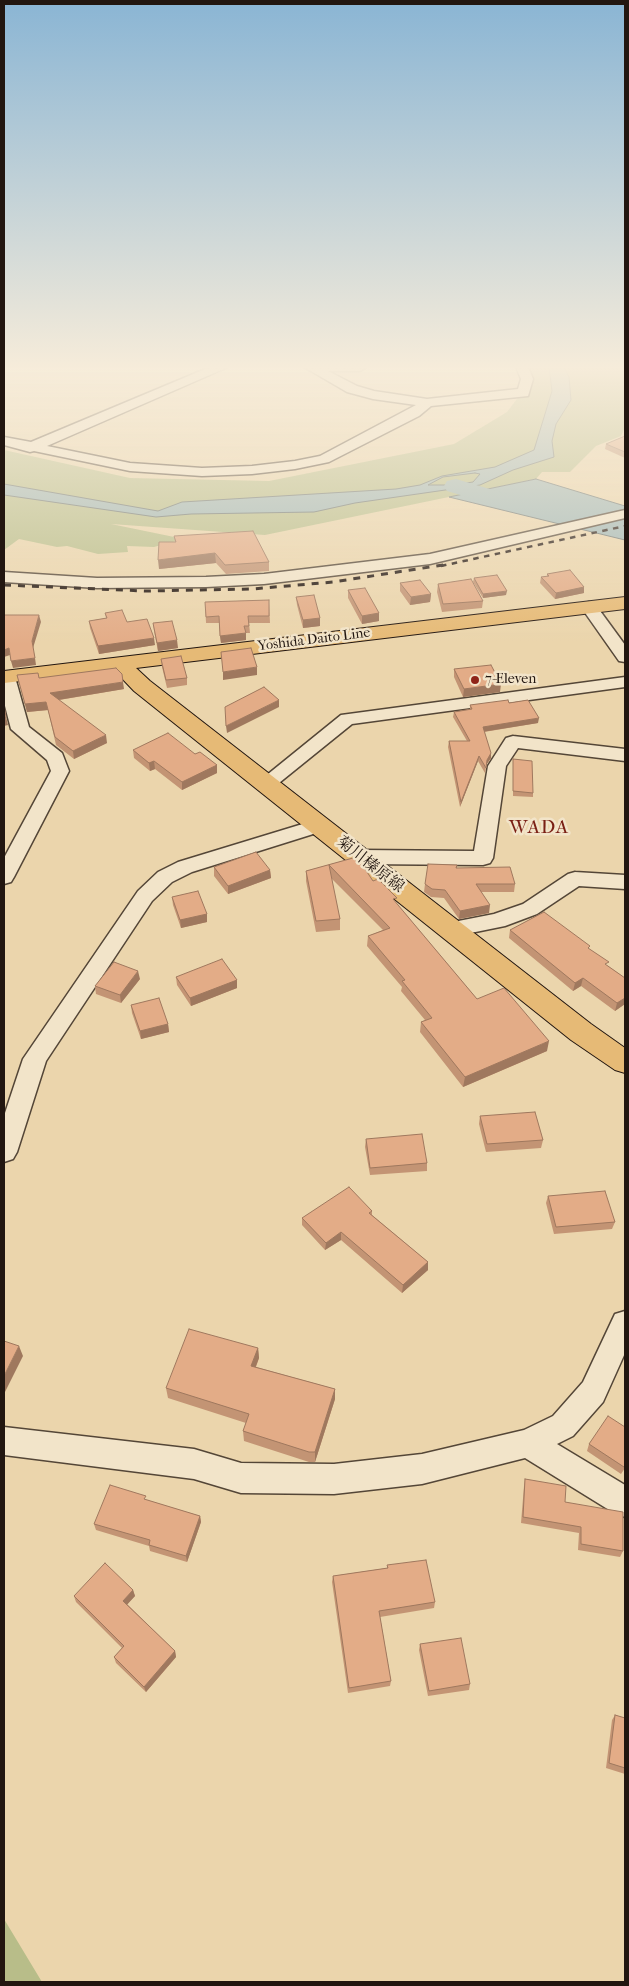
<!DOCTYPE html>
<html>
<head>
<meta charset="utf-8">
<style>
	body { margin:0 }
	#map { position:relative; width:629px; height:1986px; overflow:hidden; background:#ebd5ac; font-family:"IM FELL French Canon",serif }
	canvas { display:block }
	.frame { position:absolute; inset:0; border:5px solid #221610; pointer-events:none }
</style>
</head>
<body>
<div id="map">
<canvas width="629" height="1986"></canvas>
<div class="frame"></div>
</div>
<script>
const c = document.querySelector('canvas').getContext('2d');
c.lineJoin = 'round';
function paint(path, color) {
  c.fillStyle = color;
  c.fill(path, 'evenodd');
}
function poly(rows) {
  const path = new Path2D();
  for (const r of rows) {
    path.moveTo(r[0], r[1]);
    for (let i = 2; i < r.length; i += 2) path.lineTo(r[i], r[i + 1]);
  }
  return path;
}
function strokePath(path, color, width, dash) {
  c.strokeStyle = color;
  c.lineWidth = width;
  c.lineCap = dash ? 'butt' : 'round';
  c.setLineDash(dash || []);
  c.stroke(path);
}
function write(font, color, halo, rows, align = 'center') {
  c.font = font + ' "IM FELL French Canon","Noto Serif JP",serif';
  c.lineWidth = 5;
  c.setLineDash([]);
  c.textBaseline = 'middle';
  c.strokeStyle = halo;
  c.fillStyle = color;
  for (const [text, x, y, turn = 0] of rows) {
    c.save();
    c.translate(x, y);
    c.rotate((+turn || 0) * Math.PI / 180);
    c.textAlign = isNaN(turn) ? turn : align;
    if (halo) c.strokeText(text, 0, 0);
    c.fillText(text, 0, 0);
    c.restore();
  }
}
paint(poly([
	[521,367,625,367,625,427,621,436,596,446,570,472,542,472,536,479,265,535,111,524,184,539,154,547,127,546,128,552,98,554,67,546,57,547,19,539,4,550,4,450,130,478,269,481,454,444,507,412,523,391],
	[4,1919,42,1982,4,1982]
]), '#b8bd89');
const water = poly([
	[549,367,564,367,569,377,571,400,556,424,552,441,554,457,513,470,480,485,355,503,314,512,191,514,156,517,4,495,4,484,158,511,182,502,396,489,420,485,442,476,495,467,534,450,552,391,549,367],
	[475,473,480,474,473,482,453,485,428,485,443,477,475,473],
	[536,479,625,506,625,540,449,497,536,479]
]);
paint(water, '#9eb6b6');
strokePath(water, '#6c7674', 1);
paint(poly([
	[456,479,530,501,533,506,530,511,521,513,447,491,444,486,447,481,456,479]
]), '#9eb6b6');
const minor = poly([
	[210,367,228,367,47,446,130,463,202,468,252,466,295,461,320,456,416,405,373,399,347,392,304,367,366,367,360,371,328,371,357,386,374,391,427,399,518,389,521,379,516,367,528,367,533,379,528,396,431,406,419,416,329,462,295,469,252,474,202,476,130,471,34,451,30,452,4,445,4,437,31,442,210,367],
	[625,510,625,518,430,564,264,584,206,587,97,588,4,582,4,572,97,578,206,577,264,574,430,554,625,510],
	[589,602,595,604,625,645,625,662,619,661,581,607,583,604,589,602],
	[4,672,12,673,15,677,29,727,62,753,69,771,14,877,11,882,4,884,4,858,51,771,47,760,11,729,4,702,4,672],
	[625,677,625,687,352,724,274,787,267,789,260,787,257,783,341,715,625,677],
	[513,736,625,749,625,761,518,748,506,766,493,858,490,863,483,865,360,864,353,862,350,857,353,852,360,850,474,851,488,766,506,738,513,736],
	[319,819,326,820,329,825,326,830,192,872,172,882,152,901,46,1061,17,1152,13,1159,4,1162,4,1116,23,1059,138,891,158,872,178,862,319,819],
	[575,872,625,875,625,889,579,886,537,914,505,926,451,937,443,934,440,929,443,924,494,914,523,904,568,874,575,872],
	[625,1311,625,1353,603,1402,573,1436,557,1444,625,1485,625,1517,614,1513,525,1458,422,1484,334,1494,241,1493,194,1479,4,1455,4,1427,194,1449,241,1463,334,1464,422,1454,524,1430,553,1416,583,1382,615,1314,625,1311]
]);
const major = poly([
	[625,597,625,609,136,668,150,681,591,1024,625,1048,625,1073,615,1070,571,1040,134,691,114,670,4,683,4,671,625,597]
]);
strokePath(minor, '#544637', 3);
strokePath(major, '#221610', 2);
paint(minor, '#f2e4c9');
paint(major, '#e6ba76');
strokePath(poly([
	[441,566,625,526]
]), '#221610', 2.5, [5.5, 5.5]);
strokePath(poly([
	[4,585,145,591,252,589,333,582,449,564]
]), '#221610', 3, [7, 7]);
paint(poly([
	[625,436,625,458,605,449,606,444],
	[174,536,269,562,269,571,226,574,216,563,159,569,175,542],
	[547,574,584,587,584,593,555,599,540,583,541,577,547,577],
	[474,578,506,595,483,598,473,582],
	[400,583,431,594,430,602,410,605,400,591],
	[438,584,483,601,482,608,442,612,437,592],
	[348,590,379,613,379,621,362,624,348,598],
	[296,597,320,618,320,626,303,628,297,605],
	[269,600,270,623,249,623,250,633,246,633,246,640,221,643,219,623,206,623,205,602],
	[105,613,127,622,155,645,99,654,90,628,89,621,106,618],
	[153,623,178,648,158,651,154,631],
	[161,659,187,678,187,685,167,688,162,667],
	[454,669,500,692,463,697,454,677],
	[17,675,124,689,59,700,107,743,74,759,56,745,48,710,27,712],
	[509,703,538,723,484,732,491,753,491,758,486,765,485,773,478,761,460,807,448,747,449,741,467,741,453,717,454,712,470,709,470,705],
	[133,750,195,754,217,765,217,773,182,790,155,769,150,771,134,758],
	[513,759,533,793,533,797,513,796],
	[353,858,373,881,397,904,477,999,547,1051,463,1087,420,1032,421,1022,425,1020,401,991,402,987,367,946,368,936,383,930,331,878,340,919,340,930,316,932,306,881,306,871],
	[457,865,457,868,515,884,514,892,481,892,489,913,459,919,444,898,431,897,424,892,425,884],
	[214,867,270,870,271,878,228,894,214,876],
	[172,897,207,914,207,922,181,928,173,905],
	[510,930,608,966,625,978,625,1004,615,1011,581,986,573,991,509,938],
	[176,977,237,980,237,988,191,1006,177,985],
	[140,979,121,1003,96,994,95,986],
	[131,1005,168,1024,169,1032,141,1039,132,1013],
	[480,1116,543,1140,541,1148,486,1152,479,1124],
	[366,1139,427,1163,427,1171,370,1175,365,1147],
	[548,1196,615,1222,612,1229,554,1234,546,1203],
	[372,1211,372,1215,428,1262,428,1270,402,1293,341,1240,325,1250,302,1225,302,1218],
	[258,1348,259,1358,256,1367,335,1389,335,1399,315,1462,309,1462,244,1441,243,1431,246,1423,168,1398,166,1388],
	[625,1427,625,1468,621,1474,587,1451,589,1444],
	[525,1479,623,1551,620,1557,578,1550,579,1533,521,1523,524,1486],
	[147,1500,200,1516,201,1522,187,1562,150,1551,149,1546,96,1530,94,1524],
	[387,1565,435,1602,434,1608,380,1617,391,1681,390,1686,348,1693,332,1582,333,1576,387,1568],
	[133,1590,135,1596,127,1604,175,1651,176,1657,146,1692,116,1663,114,1657,122,1648,76,1602,74,1596],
	[420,1644,470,1684,469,1690,428,1696,419,1650],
	[615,1715,625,1718,625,1774,606,1768,612,1720]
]), '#c39474');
paint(poly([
	[215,553,216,563,159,569,158,560],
	[584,587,584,593,555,599,556,593],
	[507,591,506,595,483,598,483,594],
	[431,594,430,602,410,605,411,597],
	[379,613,379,621,362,624,362,616],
	[39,615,41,622,33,648,32,641],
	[320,618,320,626,303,628,303,620],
	[246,633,246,640,221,643,220,636],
	[154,638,155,645,99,654,98,646],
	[177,640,178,648,158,651,157,643],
	[9,648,10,655,4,657,4,650],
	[35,658,36,665,13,668,11,661],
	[257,667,257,675,223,680,223,672],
	[123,682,124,689,52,701,50,693],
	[501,684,500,692,463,697,464,689],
	[279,700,279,707,227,733,226,726],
	[46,702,48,710,27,712,25,704],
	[4,717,6,717,8,725,4,726],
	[539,718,538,723,482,732,483,727],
	[106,735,107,743,74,759,73,751],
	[491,753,491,758,486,765,485,773,487,760],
	[479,756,478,761,460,807,461,802],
	[154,761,155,769,150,771,149,763],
	[217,765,217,773,182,790,182,782],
	[270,870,271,878,228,894,228,886],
	[490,905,489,913,459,919,460,911],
	[207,914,207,922,181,928,180,920],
	[138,971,140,979,121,1003,120,995],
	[583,978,581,986,573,991,575,983],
	[237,980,237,988,191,1006,190,998],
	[625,998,625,1004,615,1011,617,1003],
	[168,1024,169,1032,141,1039,140,1031],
	[549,1041,547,1051,463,1087,465,1077],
	[341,1232,341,1240,325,1250,326,1243],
	[428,1262,428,1270,402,1293,403,1285],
	[19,1346,23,1356,4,1394,4,1376],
	[258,1348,259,1358,252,1376,251,1366],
	[335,1389,335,1399,315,1462,315,1452],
	[200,1516,201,1522,187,1562,186,1556],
	[133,1590,135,1596,125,1607,123,1601],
	[175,1651,176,1657,146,1692,144,1687]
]), '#9f785e');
const building = poly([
	[625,436,625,452,606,444,625,436],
	[253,531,269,562,225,565,215,553,158,560,159,542,176,542,174,536,253,531],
	[570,570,584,587,556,593,541,577,549,576,547,574,570,570],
	[497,575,507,591,483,594,474,578,497,575],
	[471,579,483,601,443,604,438,584,471,579],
	[420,580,431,594,411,597,400,583,420,580],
	[365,588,379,613,362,616,348,590,365,588],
	[314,595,320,618,303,620,296,597,314,595],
	[269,600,269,616,248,616,249,626,244,626,246,633,220,636,219,616,206,617,205,602,269,600],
	[122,610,127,622,147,619,154,638,98,646,89,621,107,618,105,613,122,610],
	[4,615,39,615,32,641,35,658,11,661,9,648,4,650,4,615],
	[172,621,177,640,157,643,153,623,172,621],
	[251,648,257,667,223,672,221,652,251,648],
	[181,656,187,678,166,680,161,659,181,656],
	[491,665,501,684,464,689,454,669,491,665],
	[116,668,122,674,123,682,50,693,106,735,73,751,55,737,46,702,25,704,17,675,38,673,39,678,116,668],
	[264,687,279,700,226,726,225,707,264,687],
	[508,700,509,703,528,700,539,718,483,727,491,753,487,760,486,768,479,756,461,802,449,741,470,741,454,712,472,709,470,705,508,700],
	[4,705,6,717,4,717,4,705],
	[168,733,195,754,200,752,217,765,182,782,154,761,149,763,133,750,168,733],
	[513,759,532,761,533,793,513,791,513,759],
	[256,852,270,870,228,886,214,867,256,852],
	[353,858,363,866,373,881,378,879,397,898,393,899,477,999,504,988,549,1041,465,1077,421,1022,432,1018,402,981,405,980,368,936,390,928,329,865,340,919,316,921,306,871,353,858],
	[428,864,457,865,456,868,510,867,515,884,476,884,490,905,460,911,445,890,432,889,425,884,428,864],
	[198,891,207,914,180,920,172,897,198,891],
	[544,912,590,946,588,948,609,962,605,964,625,978,625,998,617,1003,583,978,575,983,510,930,544,912],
	[222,959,237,980,190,998,176,977,222,959],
	[114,962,138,971,120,995,95,986,114,962],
	[159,998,168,1024,140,1031,131,1005,159,998],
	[535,1112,543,1140,487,1144,480,1116,535,1112],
	[422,1134,427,1163,370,1168,366,1139,422,1134],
	[349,1187,372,1211,369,1213,428,1262,403,1285,341,1232,326,1243,302,1218,349,1187],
	[605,1191,615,1222,556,1227,548,1196,605,1191],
	[189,1329,258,1348,251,1366,335,1389,315,1452,309,1452,243,1431,249,1414,166,1388,189,1329],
	[4,1341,19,1346,4,1376,4,1341],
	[608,1416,625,1427,625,1465,624,1467,589,1444,608,1416],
	[525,1479,566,1486,565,1502,623,1512,623,1551,581,1544,581,1527,523,1517,525,1479],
	[110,1485,146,1496,144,1499,200,1516,186,1556,149,1545,150,1540,94,1524,110,1485],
	[426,1560,435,1602,379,1611,391,1681,349,1688,333,1576,388,1568,387,1565,426,1560],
	[105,1563,133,1590,123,1601,175,1651,144,1687,114,1657,124,1646,74,1596,105,1563],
	[461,1638,470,1684,429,1691,420,1644,461,1638],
	[615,1715,625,1718,625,1768,609,1763,615,1715]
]);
paint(building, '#e3ac87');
strokePath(building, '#9f785e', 1);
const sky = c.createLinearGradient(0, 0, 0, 645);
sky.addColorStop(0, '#8ab5d4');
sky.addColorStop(0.57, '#f6ecda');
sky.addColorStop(1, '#f6ecda00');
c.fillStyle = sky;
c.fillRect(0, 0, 629, 645);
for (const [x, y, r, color] of [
	[475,680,5,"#8f2418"]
]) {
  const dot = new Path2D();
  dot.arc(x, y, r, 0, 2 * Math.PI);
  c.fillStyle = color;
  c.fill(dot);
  strokePath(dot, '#f2e4c9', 2);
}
write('14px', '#221610', '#f2e4c9', [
	["Yoshida Daito Line",314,640,-7]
]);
write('14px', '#221610', '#f2e4c9', [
	["7-Eleven",485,680]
], 'left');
write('16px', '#221610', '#f2e4c9', [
	["菊川榛原線",370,865,38]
]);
c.letterSpacing = '1px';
write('19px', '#7a1f14', '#f2e4c9', [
	["WADA",539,828]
]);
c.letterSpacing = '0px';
</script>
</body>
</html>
